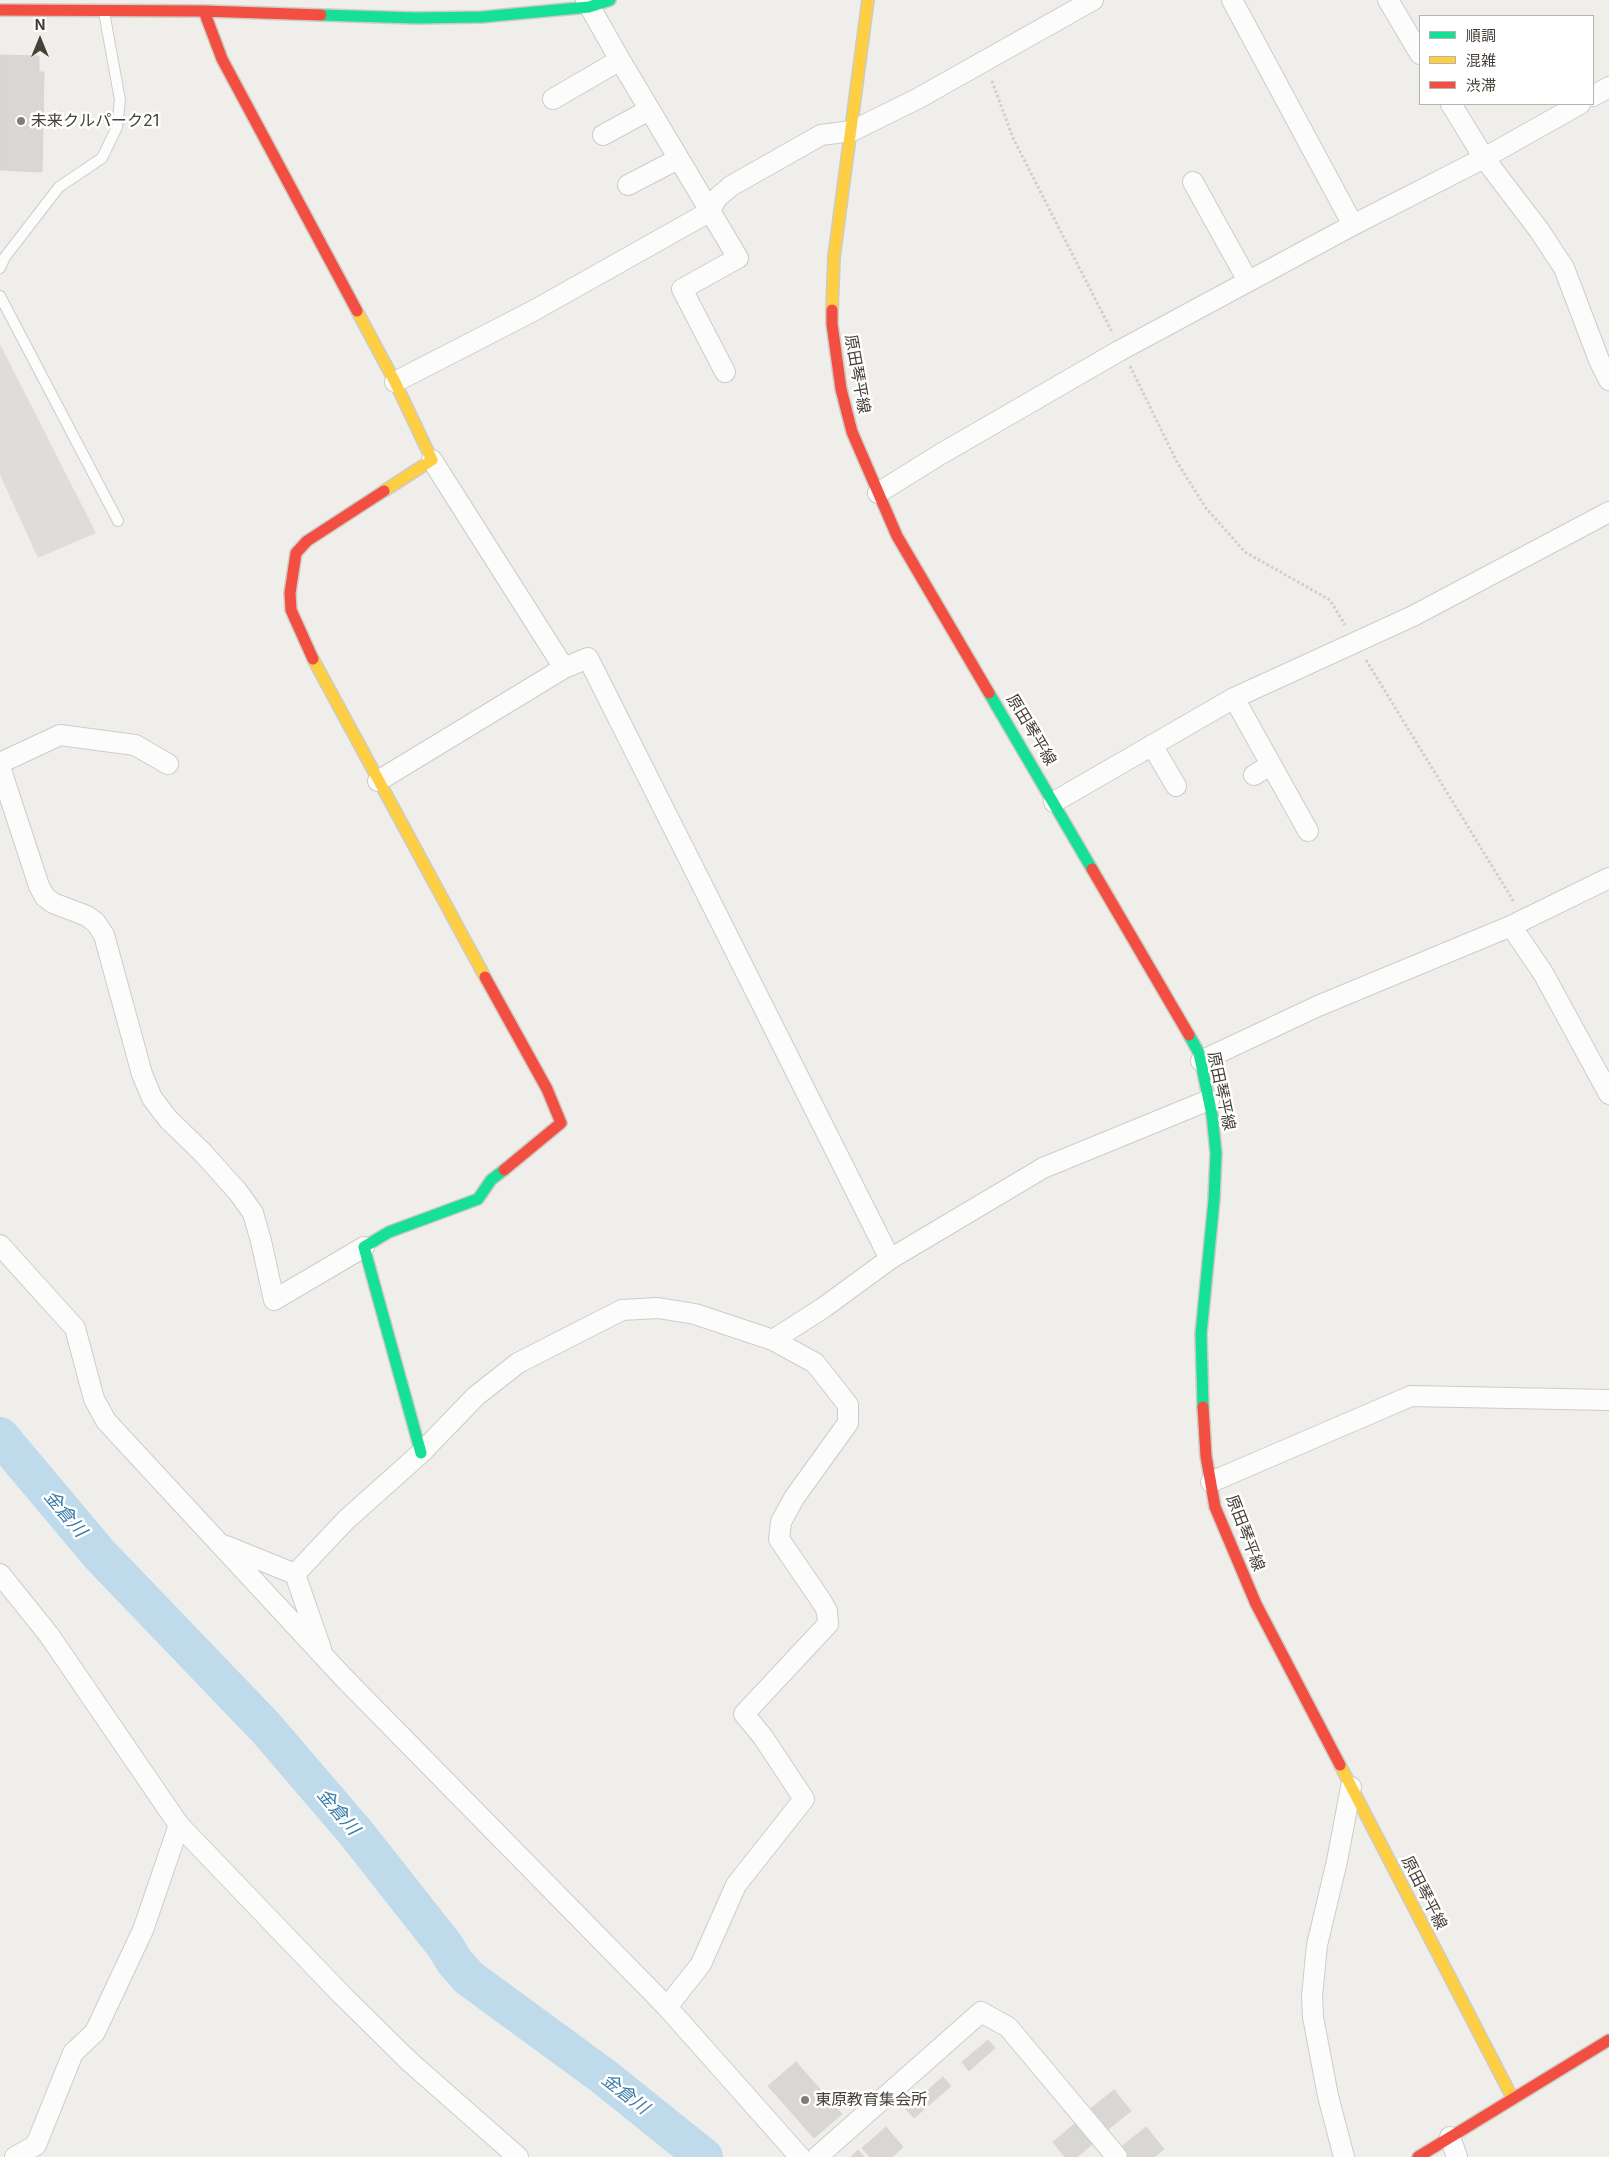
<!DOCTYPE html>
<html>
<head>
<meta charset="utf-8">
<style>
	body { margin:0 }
	#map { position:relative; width:1609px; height:2157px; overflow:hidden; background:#f0eeeb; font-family:Inter,"Noto Sans JP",sans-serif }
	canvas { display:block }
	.legend { position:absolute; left:1419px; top:15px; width:175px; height:90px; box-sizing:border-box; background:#fff; border:1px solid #b5b3af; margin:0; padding:6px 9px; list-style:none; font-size:15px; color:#464038 }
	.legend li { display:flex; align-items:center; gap:10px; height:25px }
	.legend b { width:25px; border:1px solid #b5b3af }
	.north { position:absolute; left:15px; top:15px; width:50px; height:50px; -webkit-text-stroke:4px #fff; paint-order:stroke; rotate:0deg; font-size:14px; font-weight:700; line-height:20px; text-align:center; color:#464038 }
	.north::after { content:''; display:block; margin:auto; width:18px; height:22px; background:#464038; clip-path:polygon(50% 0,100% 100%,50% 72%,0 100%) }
</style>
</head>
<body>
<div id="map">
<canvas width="1609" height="2157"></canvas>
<ul class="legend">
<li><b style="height:6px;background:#16e098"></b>順調</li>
<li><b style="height:6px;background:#ffcf43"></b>混雑</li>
<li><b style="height:6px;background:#f24e42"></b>渋滞</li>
</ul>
<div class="north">N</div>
</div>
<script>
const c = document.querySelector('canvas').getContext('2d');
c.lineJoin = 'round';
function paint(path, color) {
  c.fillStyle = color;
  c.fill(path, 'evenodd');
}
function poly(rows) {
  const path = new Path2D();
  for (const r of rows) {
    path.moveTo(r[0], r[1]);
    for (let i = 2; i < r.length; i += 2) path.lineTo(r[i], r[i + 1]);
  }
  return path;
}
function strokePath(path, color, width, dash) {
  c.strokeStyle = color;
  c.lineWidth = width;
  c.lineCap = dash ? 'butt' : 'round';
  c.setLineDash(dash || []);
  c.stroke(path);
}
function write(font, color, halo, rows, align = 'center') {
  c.font = font + ' Inter,"Noto Sans JP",sans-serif';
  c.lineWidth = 5;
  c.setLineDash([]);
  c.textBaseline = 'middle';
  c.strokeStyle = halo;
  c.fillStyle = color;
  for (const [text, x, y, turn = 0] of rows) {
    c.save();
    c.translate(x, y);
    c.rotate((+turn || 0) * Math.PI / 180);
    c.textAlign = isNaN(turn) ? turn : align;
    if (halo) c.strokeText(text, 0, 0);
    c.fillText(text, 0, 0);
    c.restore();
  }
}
paint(poly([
	[0,344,96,533,38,558,0,475]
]), '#dfdddb');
strokePath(poly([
	[0,1436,100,1555,266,1728,356,1833,445,1946,454,1961,469,1978,603,2076,704,2157]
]), '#bfdaea', 38);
const building = poly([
	[0,55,39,56,39,72,44,72,42,172,0,170,0,55],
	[988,2040,995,2048,969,2071,962,2062,988,2040],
	[796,2062,842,2114,814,2138,768,2086,796,2062],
	[943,2077,951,2086,914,2118,906,2109,943,2077],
	[1114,2090,1131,2111,1106,2131,1089,2110,1114,2090],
	[1078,2121,1095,2142,1077,2157,1065,2157,1053,2142,1078,2121],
	[886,2127,903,2147,892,2157,870,2157,862,2148,886,2127],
	[1146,2127,1164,2149,1154,2157,1127,2157,1120,2148,1146,2127],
	[858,2150,864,2157,851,2157,858,2150]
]);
paint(building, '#d9d7d4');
strokePath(building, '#d8d5d1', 1);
const lane = poly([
	[0,268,5,257,59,187,102,158,117,127,120,100,104,12],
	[0,296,118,521]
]);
const street = poly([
	[586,0,620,60,738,258,682,289,725,372],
	[1232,0,1353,225],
	[1388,0,1420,54],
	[1593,96,1609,87],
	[553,99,620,60],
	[1451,104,1484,158,1539,230,1564,268,1599,360,1609,380],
	[603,135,649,110],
	[1193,182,1248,281],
	[628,185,678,159],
	[395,382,533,311,709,212,717,198,731,186,821,135,852,131,917,99,1093,0],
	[432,460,564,668],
	[878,493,939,455,1119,351,1353,225,1484,158,1580,104],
	[1234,698,1308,831],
	[1152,745,1176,786],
	[0,763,60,735,135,745,168,764],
	[0,767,39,886,45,897,53,903,87,916,96,923,104,935,142,1074,152,1098,168,1119,203,1153,238,1192,253,1213,261,1241,274,1300,364,1247],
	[1254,775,1271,765],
	[378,781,564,668,588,658,890,1259],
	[1054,802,1234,698,1413,616,1609,512],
	[1511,926,1543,973,1609,1094],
	[1201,1061,1318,1006,1511,926,1609,878],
	[0,1245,75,1328,94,1399,106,1421,343,1677,667,2007,800,2157],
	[773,1340,823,1308,890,1259,1043,1168,1209,1100],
	[1211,1482,1411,1396,1609,1400],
	[226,1546,295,1574,321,1649],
	[0,1574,49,1635,179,1825,342,1995,410,2062,518,2157],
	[295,1574,346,1520,421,1453,476,1396,518,1363,622,1310,658,1308,695,1314,773,1340,815,1363,848,1405,848,1423,794,1498,781,1522,779,1539,822,1602,827,1611,828,1624,744,1714,763,1737,804,1799,736,1885,701,1964,667,2007],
	[1450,2137,1457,2157],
	[15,2157,36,2145,73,2053,95,2032,143,1930,179,1825],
	[817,2157,981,2012,1008,2027,1117,2157],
	[1344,2157,1328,2096,1313,2017,1312,1996,1317,1945,1337,1861,1351,1787]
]);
const fast = poly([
	[321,15,416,18,482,17,589,7,610,0],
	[989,693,1092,869],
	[1189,1035,1199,1053,1212,1115,1216,1153,1214,1200,1201,1334,1203,1407],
	[421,1453,364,1247,389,1232,478,1199,491,1180,504,1170]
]);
const slow = poly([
	[832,310,834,257,868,0],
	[357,311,395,382,432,460,384,491],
	[313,659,485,977],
	[1340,1765,1513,2099]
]);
const jam = poly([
	[0,10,204,11,321,15],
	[204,11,222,59,357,311],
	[832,310,832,324,841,389,852,432,897,536,989,693],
	[313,659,291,610,290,593,296,553,307,541,384,491],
	[1092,869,1189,1035],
	[485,977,547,1089,561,1123,504,1170],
	[1203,1407,1206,1456,1215,1507,1256,1604,1340,1765],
	[1418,2157,1609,2040]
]);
strokePath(lane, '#ceccc9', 12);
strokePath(street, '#ceccc9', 22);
strokePath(fast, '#cecbc2', 14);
strokePath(slow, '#cecbc2', 14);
strokePath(jam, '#cecbc2', 14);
strokePath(poly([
	[992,81,1013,138,1112,332],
	[1130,366,1177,462,1206,508,1245,552,1330,600,1345,625],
	[1366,660,1514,902]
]), '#d1cecb', 3, [2.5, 2.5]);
strokePath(lane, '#fdfcfc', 10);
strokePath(street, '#fdfcfc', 20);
strokePath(fast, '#16e098', 11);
strokePath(slow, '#ffcf43', 11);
strokePath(jam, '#f24e42', 11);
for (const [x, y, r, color] of [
	[21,121,5,"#827d77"],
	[805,2100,5,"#827d77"]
]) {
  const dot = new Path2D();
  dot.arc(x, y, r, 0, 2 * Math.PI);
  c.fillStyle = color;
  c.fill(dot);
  strokePath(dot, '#fff', 2);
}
write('16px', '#464038', '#fff', [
	["未来クルパーク21",31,121],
	["東原教育集会所",815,2100]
], 'left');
write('16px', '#464038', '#fff', [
	["原田琴平線",857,374,80],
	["原田琴平線",1031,730,59],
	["原田琴平線",1221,1091,78],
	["原田琴平線",1245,1533,69],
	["原田琴平線",1424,1893,63]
]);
write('italic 18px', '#3a7ca8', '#fff', [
	["金倉川",65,1514,50],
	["金倉川",338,1812,50],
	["金倉川",625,2094,38]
]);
</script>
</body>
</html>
